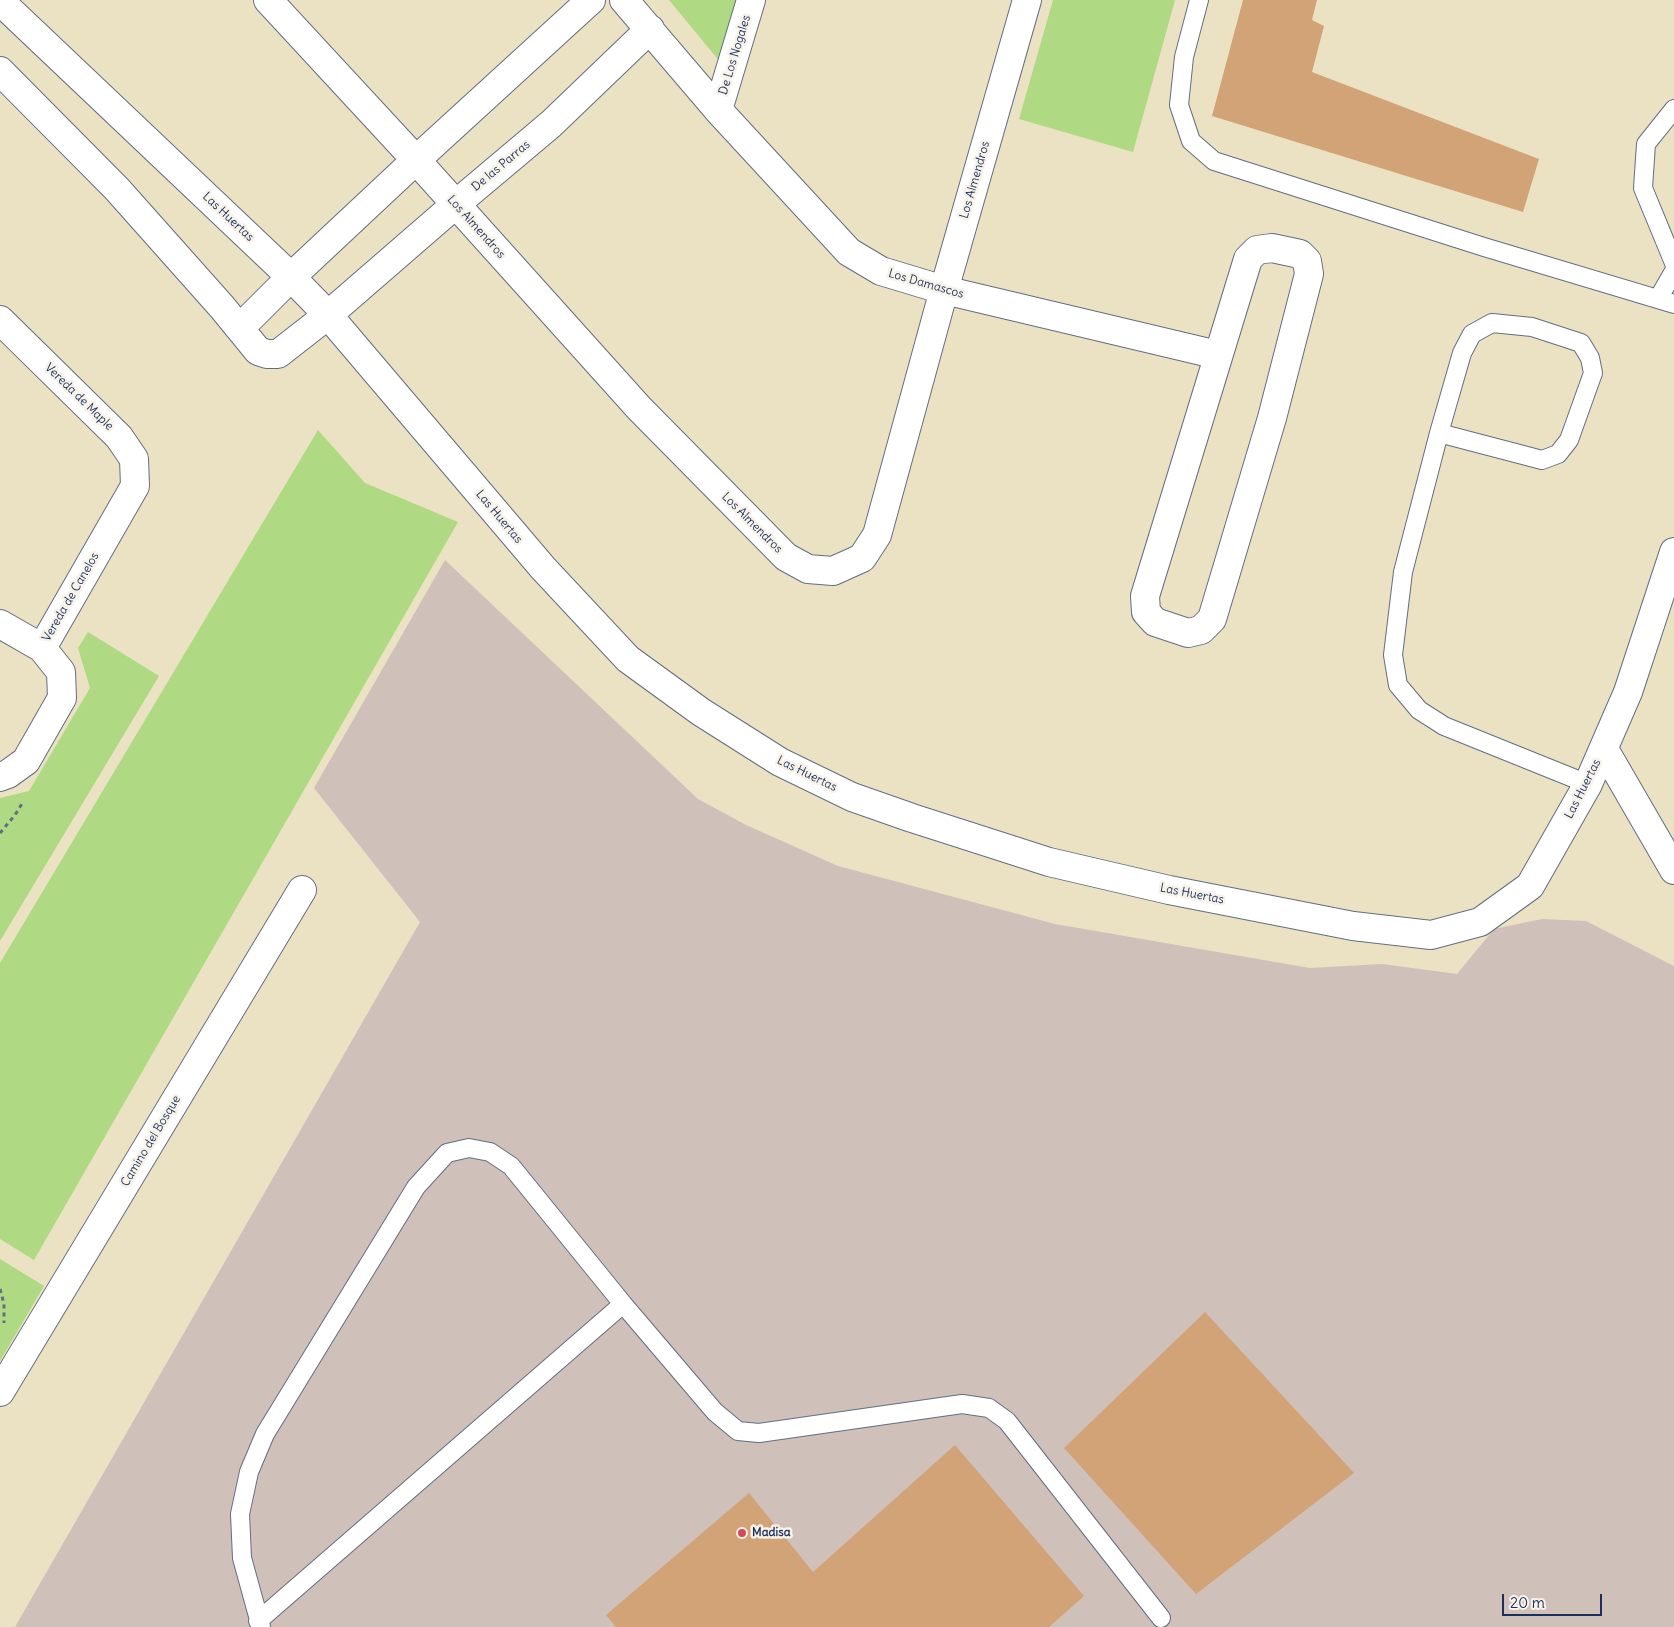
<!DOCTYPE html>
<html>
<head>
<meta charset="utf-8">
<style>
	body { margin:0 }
	#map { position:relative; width:1674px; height:1627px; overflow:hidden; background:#eae2c2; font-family:Delius,sans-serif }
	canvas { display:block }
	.scale { position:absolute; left:1502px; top:1594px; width:100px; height:22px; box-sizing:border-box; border:2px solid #1b2f5e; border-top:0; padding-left:6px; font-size:15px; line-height:18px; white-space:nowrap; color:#1b2f5e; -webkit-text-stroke:4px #f7f3e8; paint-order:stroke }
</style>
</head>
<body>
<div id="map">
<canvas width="1674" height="1627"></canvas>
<div class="scale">20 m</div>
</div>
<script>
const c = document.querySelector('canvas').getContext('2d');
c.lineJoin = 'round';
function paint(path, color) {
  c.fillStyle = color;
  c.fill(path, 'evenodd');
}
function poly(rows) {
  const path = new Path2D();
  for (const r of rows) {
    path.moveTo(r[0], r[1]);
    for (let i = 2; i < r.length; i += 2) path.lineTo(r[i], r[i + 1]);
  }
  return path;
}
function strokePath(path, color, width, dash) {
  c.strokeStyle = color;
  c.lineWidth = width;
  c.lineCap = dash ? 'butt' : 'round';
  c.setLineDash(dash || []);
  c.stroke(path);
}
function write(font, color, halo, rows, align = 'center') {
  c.font = font + ' Delius,sans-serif';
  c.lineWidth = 5;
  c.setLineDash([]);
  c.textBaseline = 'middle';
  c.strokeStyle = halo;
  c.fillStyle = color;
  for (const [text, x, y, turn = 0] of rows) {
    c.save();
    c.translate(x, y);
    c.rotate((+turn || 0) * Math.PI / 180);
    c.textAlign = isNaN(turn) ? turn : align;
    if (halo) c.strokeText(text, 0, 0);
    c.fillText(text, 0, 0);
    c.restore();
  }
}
paint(poly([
	[445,560,698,799,746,825,838,866,1055,924,1310,968,1382,964,1457,974,1494,929,1542,919,1586,921,1674,966,1674,1627,15,1627,420,922,314,788]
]), '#cfc0ba');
paint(poly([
	[669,0,738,0,721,63],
	[1053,0,1175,0,1133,152,1019,119],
	[318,430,365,483,458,522,34,1260,0,1239,0,963],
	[88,632,159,676,0,941,0,798,29,791,90,688,78,648],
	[0,1259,44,1286,0,1361]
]), '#afd983');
paint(poly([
	[1243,0,1317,0,1312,20,1324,26,1312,72,1539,159,1523,212,1212,116],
	[1205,1312,1354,1473,1196,1594,1064,1448],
	[955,1445,1084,1596,1049,1627,616,1627,606,1615,749,1493,813,1572]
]), '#d2a377');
const lane = poly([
	[1199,0,1184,57,1179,105,1191,141,1214,161,1484,247,1674,304],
	[1674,109,1646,144,1643,188,1674,263],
	[1658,299,1674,271],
	[1439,433,1542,460,1558,454,1569,440,1593,373,1590,358,1581,343,1532,327,1492,323,1472,334,1462,353,1439,433,1403,572,1393,655,1398,685,1419,710,1444,726,1588,784],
	[258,1621,623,1304],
	[261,1627,242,1558,240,1514,249,1472,265,1434,416,1187,447,1153,469,1148,490,1152,511,1166,623,1304,715,1412,738,1431,759,1433,962,1404,989,1408,1007,1421,1161,1618]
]);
const street = poly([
	[268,0,416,160,639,408,786,557,808,569,833,571,862,558,877,535,944,290,1027,0],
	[624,0,718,110,849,252,881,271,944,290,1218,355],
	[0,1,291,277,328,315,543,568,628,659,701,712,780,762,852,797,912,818,1049,862,1169,890,1353,926,1431,935,1480,922,1530,886,1588,784,1628,692,1674,552],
	[0,71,117,189,222,307,258,351,267,354,278,354,328,315,456,204,551,124,650,29],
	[718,110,751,0],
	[1272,248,1300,254,1307,261,1309,274,1272,418,1212,619,1201,630,1188,633,1155,622,1146,612,1145,596,1248,259,1257,250,1272,248],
	[0,320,119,437,134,459,135,486,42,648,61,672,62,698,26,761,8,774,0,777],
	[240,328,291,277,416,160,591,0],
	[0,624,42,648],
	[1604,749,1674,870],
	[0,1392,302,890]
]);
strokePath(lane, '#636e81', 20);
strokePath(street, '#636e81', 30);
strokePath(poly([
	[0,833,15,815,23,802],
	[0,1289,4,1304,4,1323]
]), '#636e81', 3, [4, 4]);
strokePath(lane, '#fff', 18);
strokePath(street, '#fff', 28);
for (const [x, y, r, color] of [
	[742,1533,5,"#d1495b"]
]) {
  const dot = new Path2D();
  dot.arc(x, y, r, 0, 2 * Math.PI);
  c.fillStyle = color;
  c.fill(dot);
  strokePath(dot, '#f7f3e8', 2);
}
write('12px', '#1b2f5e', '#f7f3e8', [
	["De Los Nogales",735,55,-73],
	["De las Parras",501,166,-40],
	["Los Almendros",975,180,-74],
	["Las Huertas",228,217,43],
	["Los Almendros",476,227,48],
	["Los Damascos",926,284,16],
	["Vereda de Maple",79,397,44],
	["Las Huertas",499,517,50],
	["Los Almendros",752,523,45],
	["Vereda de Canelos",71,597,-60],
	["Las Huertas",807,774,26],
	["Las Huertas",1583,789,-63],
	["Las Huertas",1192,894,11],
	["Camino del Bosque",151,1141,-59]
]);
write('bold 12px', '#1b2f5e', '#f7f3e8', [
	["Madisa",752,1533]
], 'left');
</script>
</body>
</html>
